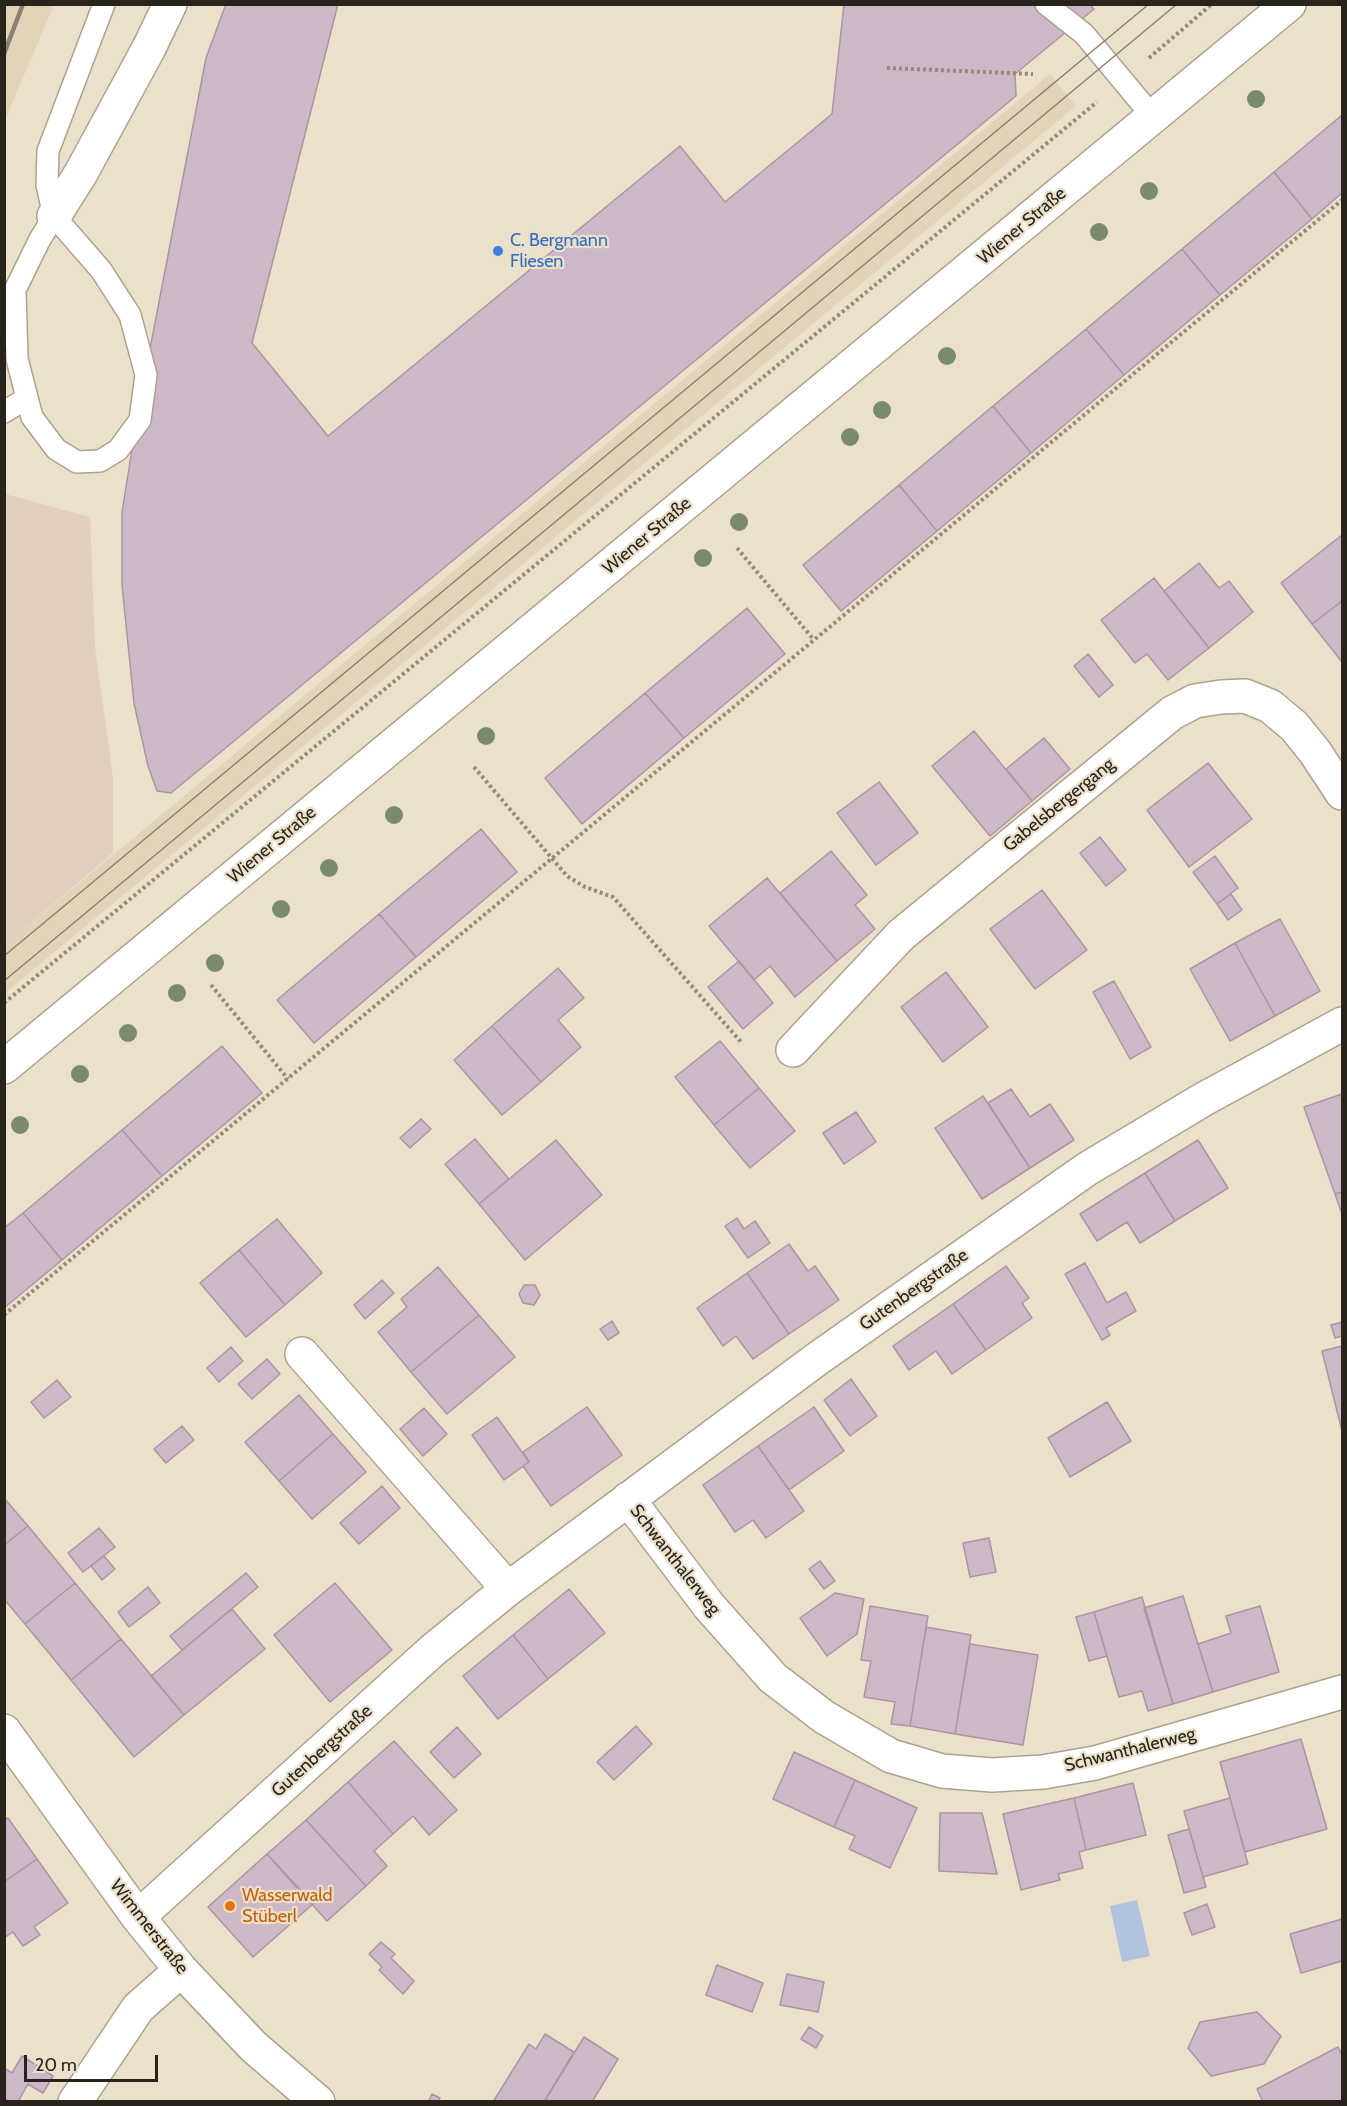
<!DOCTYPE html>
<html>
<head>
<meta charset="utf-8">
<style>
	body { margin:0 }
	#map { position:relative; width:1347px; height:2106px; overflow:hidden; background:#ebe0ca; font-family:Cabin,sans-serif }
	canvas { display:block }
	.frame { position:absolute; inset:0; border:6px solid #28241c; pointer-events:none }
	.scale { position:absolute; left:24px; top:2055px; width:134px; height:27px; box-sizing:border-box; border:3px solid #28241c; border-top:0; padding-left:8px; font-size:18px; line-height:21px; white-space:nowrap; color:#28241c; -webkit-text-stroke:4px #ebe0ca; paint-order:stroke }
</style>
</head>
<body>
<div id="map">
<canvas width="1347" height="2106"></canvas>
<div class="frame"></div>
<div class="scale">20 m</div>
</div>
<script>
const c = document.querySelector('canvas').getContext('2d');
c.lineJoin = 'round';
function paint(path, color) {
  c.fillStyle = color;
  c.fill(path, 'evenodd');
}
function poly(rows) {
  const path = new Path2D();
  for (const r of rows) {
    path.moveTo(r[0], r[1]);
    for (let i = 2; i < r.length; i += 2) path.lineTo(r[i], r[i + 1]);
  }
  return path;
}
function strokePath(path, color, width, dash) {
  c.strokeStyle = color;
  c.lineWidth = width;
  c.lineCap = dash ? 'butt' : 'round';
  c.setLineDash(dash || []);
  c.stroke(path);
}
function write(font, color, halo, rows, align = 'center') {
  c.font = font + ' Cabin,sans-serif';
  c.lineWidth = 4.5;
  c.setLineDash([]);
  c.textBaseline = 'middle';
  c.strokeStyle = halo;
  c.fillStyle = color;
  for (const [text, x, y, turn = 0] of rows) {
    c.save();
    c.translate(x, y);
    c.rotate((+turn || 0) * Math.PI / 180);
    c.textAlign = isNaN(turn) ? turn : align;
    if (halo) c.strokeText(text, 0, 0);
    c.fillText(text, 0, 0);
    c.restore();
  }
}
paint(poly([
	[5,4,54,5,5,120,4,5],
	[1050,74,1076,106,5,993,5,945]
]), '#e2d4b8');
paint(poly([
	[5,494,90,517,95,647,113,778,113,853,5,945]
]), '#e1d0c0');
paint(poly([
	[1137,1900,1150,1956,1122,1962,1110,1906]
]), '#b1c3df');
const building = poly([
	[226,4,1089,4,1094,9,1015,74,1016,96,171,793,157,791,148,766,134,703,122,585,122,512,139,406,206,58,226,4],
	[338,4,844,4,832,114,725,202,680,146,328,436,252,343,338,4],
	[1342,115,1342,193,1312,219,1274,172,1342,115],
	[1274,172,1312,219,1220,295,1182,249,1274,172],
	[1182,249,1220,295,1124,375,1086,329,1182,249],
	[1086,329,1124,375,1031,453,993,406,1086,329],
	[993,406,1031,453,937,531,899,485,993,406],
	[899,485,937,531,841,611,803,565,899,485],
	[1342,535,1342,601,1312,624,1281,583,1342,535],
	[1199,563,1219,588,1229,581,1253,612,1209,648,1164,591,1199,563],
	[1154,578,1209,648,1168,680,1147,654,1135,663,1101,620,1154,578],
	[1342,601,1342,662,1312,624,1342,601],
	[747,608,785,654,684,738,645,693,747,608],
	[1088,654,1113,685,1099,697,1074,666,1088,654],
	[645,693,684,738,582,824,545,778,645,693],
	[974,731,1032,801,990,836,932,766,974,731],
	[1044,738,1070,769,1032,801,1006,769,1044,738],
	[1208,763,1252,819,1189,867,1147,810,1208,763],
	[879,782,918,833,876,865,837,813,879,782],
	[481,829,517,872,416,957,379,914,481,829],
	[1100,837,1126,870,1106,886,1080,853,1100,837],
	[831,851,867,895,855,905,875,929,837,961,780,893,831,851],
	[1215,856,1238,888,1217,904,1193,872,1215,856],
	[767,878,837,961,795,997,770,966,754,980,709,926,767,878],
	[1042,890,1087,950,1035,989,990,929,1042,890],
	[1231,894,1242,910,1228,920,1217,904,1231,894],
	[379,914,416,957,314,1043,277,1000,379,914],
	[1280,919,1320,991,1275,1016,1235,943,1280,919],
	[1235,943,1275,1016,1230,1041,1190,969,1235,943],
	[739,961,773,1003,743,1029,708,987,739,961],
	[558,968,584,998,558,1020,581,1047,541,1082,492,1026,558,968],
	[946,972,988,1027,943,1062,901,1007,946,972],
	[1114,981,1151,1047,1130,1059,1093,992,1114,981],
	[492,1026,541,1082,502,1115,454,1060,492,1026],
	[720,1041,759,1088,714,1125,675,1077,720,1041],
	[222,1046,262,1093,162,1176,122,1130,222,1046],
	[759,1088,795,1131,750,1168,714,1125,759,1088],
	[1011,1089,1030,1117,1050,1104,1074,1140,1030,1168,988,1103,1011,1089],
	[1342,1094,1342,1192,1335,1194,1304,1107,1342,1094],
	[983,1096,1030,1168,982,1199,935,1128,983,1096],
	[856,1112,876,1142,844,1164,823,1133,856,1112],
	[421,1119,431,1129,410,1148,400,1138,421,1119],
	[122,1130,162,1176,62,1260,23,1213,122,1130],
	[475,1139,509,1179,479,1204,445,1164,475,1139],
	[556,1140,602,1195,525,1260,479,1204,556,1140],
	[1198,1140,1228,1188,1175,1221,1145,1173,1198,1140],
	[1145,1173,1175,1221,1140,1243,1127,1222,1097,1241,1080,1214,1145,1173],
	[1342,1192,1342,1214,1335,1194,1342,1192],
	[23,1213,62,1260,4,1308,4,1228,23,1213],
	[737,1218,744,1229,755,1221,770,1243,748,1258,725,1226,737,1218],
	[277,1219,322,1273,285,1305,239,1250,277,1219],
	[789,1244,808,1271,815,1266,839,1300,789,1334,747,1273,789,1244],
	[239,1250,285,1305,246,1337,200,1283,239,1250],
	[1085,1263,1107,1303,1126,1292,1136,1311,1106,1328,1110,1335,1102,1340,1065,1274,1085,1263],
	[1006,1266,1029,1298,1022,1303,1032,1318,986,1350,953,1304,1006,1266],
	[438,1267,479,1315,411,1372,378,1332,407,1307,401,1299,438,1267],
	[747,1273,789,1334,753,1359,736,1336,723,1346,697,1308,747,1273],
	[382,1280,394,1293,365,1319,354,1305,382,1280],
	[524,1285,535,1285,540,1295,534,1305,523,1303,519,1294,524,1285],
	[953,1304,986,1350,952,1374,936,1351,909,1370,893,1346,953,1304],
	[479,1315,515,1357,447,1414,411,1372,479,1315],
	[612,1321,619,1333,608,1340,600,1329,612,1321],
	[1342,1322,1342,1336,1335,1338,1331,1325,1342,1322],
	[1342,1346,1342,1431,1322,1351,1342,1346],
	[231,1347,243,1361,219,1382,207,1368,231,1347],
	[267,1359,280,1374,252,1399,238,1384,267,1359],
	[851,1379,877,1416,850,1436,824,1400,851,1379],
	[57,1380,71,1397,44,1418,31,1402,57,1380],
	[299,1395,333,1434,279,1481,245,1442,299,1395],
	[1107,1402,1131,1441,1070,1477,1048,1438,1107,1402],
	[587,1407,622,1455,551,1506,523,1466,529,1462,523,1452,587,1407],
	[814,1407,844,1451,789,1490,758,1446,814,1407],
	[424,1408,447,1434,423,1456,400,1429,424,1408],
	[497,1417,529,1462,504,1480,472,1435,497,1417],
	[182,1426,194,1440,166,1463,154,1449,182,1426],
	[333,1434,366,1472,312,1519,279,1481,333,1434],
	[758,1446,804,1511,766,1538,753,1520,735,1532,703,1485,758,1446],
	[382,1486,400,1508,359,1544,340,1523,382,1486],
	[4,1498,28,1526,4,1545,4,1498],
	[28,1526,75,1583,25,1624,4,1599,4,1545,28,1526],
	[99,1528,115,1547,83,1572,68,1553,99,1528],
	[989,1538,996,1572,970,1577,963,1543,989,1538],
	[104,1556,115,1569,102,1580,91,1566,104,1556],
	[820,1561,835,1581,824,1589,809,1569,820,1561],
	[246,1573,258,1587,182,1650,170,1636,246,1573],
	[75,1583,121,1639,71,1680,25,1624,75,1583],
	[335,1583,392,1650,330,1702,274,1635,335,1583],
	[148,1587,160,1603,129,1627,118,1612,148,1587],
	[569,1589,605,1633,548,1679,513,1635,569,1589],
	[835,1593,864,1599,857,1634,827,1656,800,1618,835,1593],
	[1183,1596,1213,1692,1173,1704,1144,1608,1183,1596],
	[1142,1597,1173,1704,1148,1711,1142,1691,1119,1697,1094,1612,1142,1597],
	[870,1606,928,1616,910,1726,891,1724,895,1702,864,1697,871,1661,861,1660,870,1606],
	[1260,1606,1279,1672,1213,1692,1198,1644,1231,1633,1226,1616,1260,1606],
	[232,1609,265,1649,184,1715,151,1676,232,1609],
	[1094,1612,1107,1656,1089,1661,1076,1617,1094,1612],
	[926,1627,971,1635,955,1734,910,1726,926,1627],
	[513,1635,548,1679,498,1719,463,1676,513,1635],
	[121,1639,184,1715,134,1757,71,1680,121,1639],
	[970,1644,1038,1655,1023,1745,955,1734,970,1644],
	[636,1726,652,1744,614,1780,597,1762,636,1726],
	[457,1727,481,1754,454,1778,430,1752,457,1727],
	[1301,1739,1327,1829,1245,1852,1220,1762,1301,1739],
	[394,1741,457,1810,429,1835,413,1816,393,1834,348,1782,394,1741],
	[794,1752,855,1780,834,1827,773,1799,794,1752],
	[855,1780,917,1808,890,1868,849,1849,855,1836,834,1827,855,1780],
	[348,1782,393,1834,374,1851,387,1866,366,1886,306,1820,348,1782],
	[1133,1783,1146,1835,1086,1850,1074,1798,1133,1783],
	[1074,1798,1086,1850,1079,1852,1083,1868,1058,1874,1060,1880,1021,1890,1003,1814,1074,1798],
	[1230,1798,1248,1864,1203,1877,1184,1811,1230,1798],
	[940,1813,982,1813,997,1874,939,1871,940,1813],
	[8,1818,37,1859,4,1882,4,1820,8,1818],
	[306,1820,366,1886,327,1921,267,1854,306,1820],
	[1189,1829,1206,1887,1184,1893,1168,1835,1189,1829],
	[267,1854,313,1904,253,1957,208,1907,267,1854],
	[37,1859,68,1903,34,1927,40,1935,23,1946,13,1932,4,1938,4,1882,37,1859],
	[1207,1904,1215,1927,1192,1935,1184,1913,1207,1904],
	[1342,1919,1342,1961,1301,1973,1290,1934,1342,1919],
	[381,1942,395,1954,391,1958,414,1981,403,1994,379,1970,382,1967,369,1954,381,1942],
	[717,1965,763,1983,752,2012,706,1995,717,1965],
	[787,1974,824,1982,818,2012,780,2005,787,1974],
	[1257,2012,1281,2036,1264,2064,1211,2076,1188,2048,1200,2022,1257,2012],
	[809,2027,823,2036,816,2048,801,2039,809,2027],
	[545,2034,574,2052,544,2102,493,2102,529,2044,536,2049,545,2034],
	[584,2037,618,2059,592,2102,544,2102,584,2037],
	[1338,2047,1342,2055,1342,2102,1263,2102,1257,2089,1338,2047],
	[22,2056,53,2076,43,2093,28,2084,18,2102,10,2102,4,2098,4,2068,12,2073,22,2056],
	[432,2094,440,2098,438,2102,428,2102,432,2094]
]);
paint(building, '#cdb8c7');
strokePath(building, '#aa95a3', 1.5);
const service = poly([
	[1046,4,1084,34,1153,117],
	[54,216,39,241,15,290,17,359,32,417,56,449,77,462,100,461,118,450,140,420,146,375,130,315,101,270,54,216,47,185,48,151,104,4],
	[4,412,27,398]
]);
const minor = poly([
	[54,216,81,173,149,48,170,4],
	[793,1050,901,935,1172,713,1195,701,1221,697,1245,696,1270,706,1294,726,1315,752,1342,793],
	[302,1354,508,1589],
	[628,1499,709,1606,773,1678,824,1717,891,1756,942,1771,992,1775,1043,1772,1095,1763,1342,1692],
	[4,1731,138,1917,181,1970,254,2047,318,2102],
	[138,1917,433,1650,508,1589,817,1359,1087,1169,1204,1099,1342,1024],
	[75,2102,138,2008,181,1970]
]);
const primary = poly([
	[4,1067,1289,4]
]);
strokePath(service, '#aca28d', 24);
strokePath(minor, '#aca28d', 36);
strokePath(primary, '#aca28d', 36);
strokePath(poly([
	[1149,58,1212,4],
	[887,68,1033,74],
	[737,548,814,640],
	[474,767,567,876,585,887,613,897,742,1043],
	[211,985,288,1079],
	[4,1003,1097,102],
	[4,1315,1342,200]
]), '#938c7c', 4, [3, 3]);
strokePath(service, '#fff', 21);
strokePath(minor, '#fff', 33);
strokePath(primary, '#fff', 33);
strokePath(poly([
	[4,956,1149,4],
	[4,981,1177,4]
]), '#898172', 1.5);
strokePath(poly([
	[4,54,23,4]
]), '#898172', 4.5);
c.fillStyle = '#7a8b6d';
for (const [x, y] of [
	[1256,99],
	[1149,191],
	[1099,232],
	[947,356],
	[882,410],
	[850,437],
	[739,522],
	[703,558],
	[486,736],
	[394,815],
	[329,868],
	[281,909],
	[215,963],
	[177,993],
	[128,1033],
	[80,1074],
	[20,1125]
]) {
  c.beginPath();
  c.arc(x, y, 9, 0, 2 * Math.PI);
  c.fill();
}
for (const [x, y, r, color] of [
	[498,251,6,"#3f7fe0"],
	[230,1906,6,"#e8710a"]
]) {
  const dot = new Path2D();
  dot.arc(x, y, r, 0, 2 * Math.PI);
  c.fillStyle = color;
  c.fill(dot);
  strokePath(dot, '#ebe0ca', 2);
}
write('18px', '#28241c', '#ebe0ca', [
	["Wiener Straße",1022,226,-40],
	["Wiener Straße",647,536,-40],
	["Gabelsbergergang",1059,805,-39],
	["Wiener Straße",272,845,-40],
	["Gutenbergstraße",914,1290,-35],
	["Schwanthalerweg",675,1560,52],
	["Schwanthalerweg",1130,1750,-14],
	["Gutenbergstraße",322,1751,-42],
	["Wimmerstraße",149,1927,52]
]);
write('18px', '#366cbe', '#ebe0ca', [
	["C. Bergmann",510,241],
	["Fliesen",510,262]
], 'left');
write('18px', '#c56008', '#ebe0ca', [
	["Wasserwald",242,1896],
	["Stüberl",242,1917]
], 'left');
</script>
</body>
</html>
